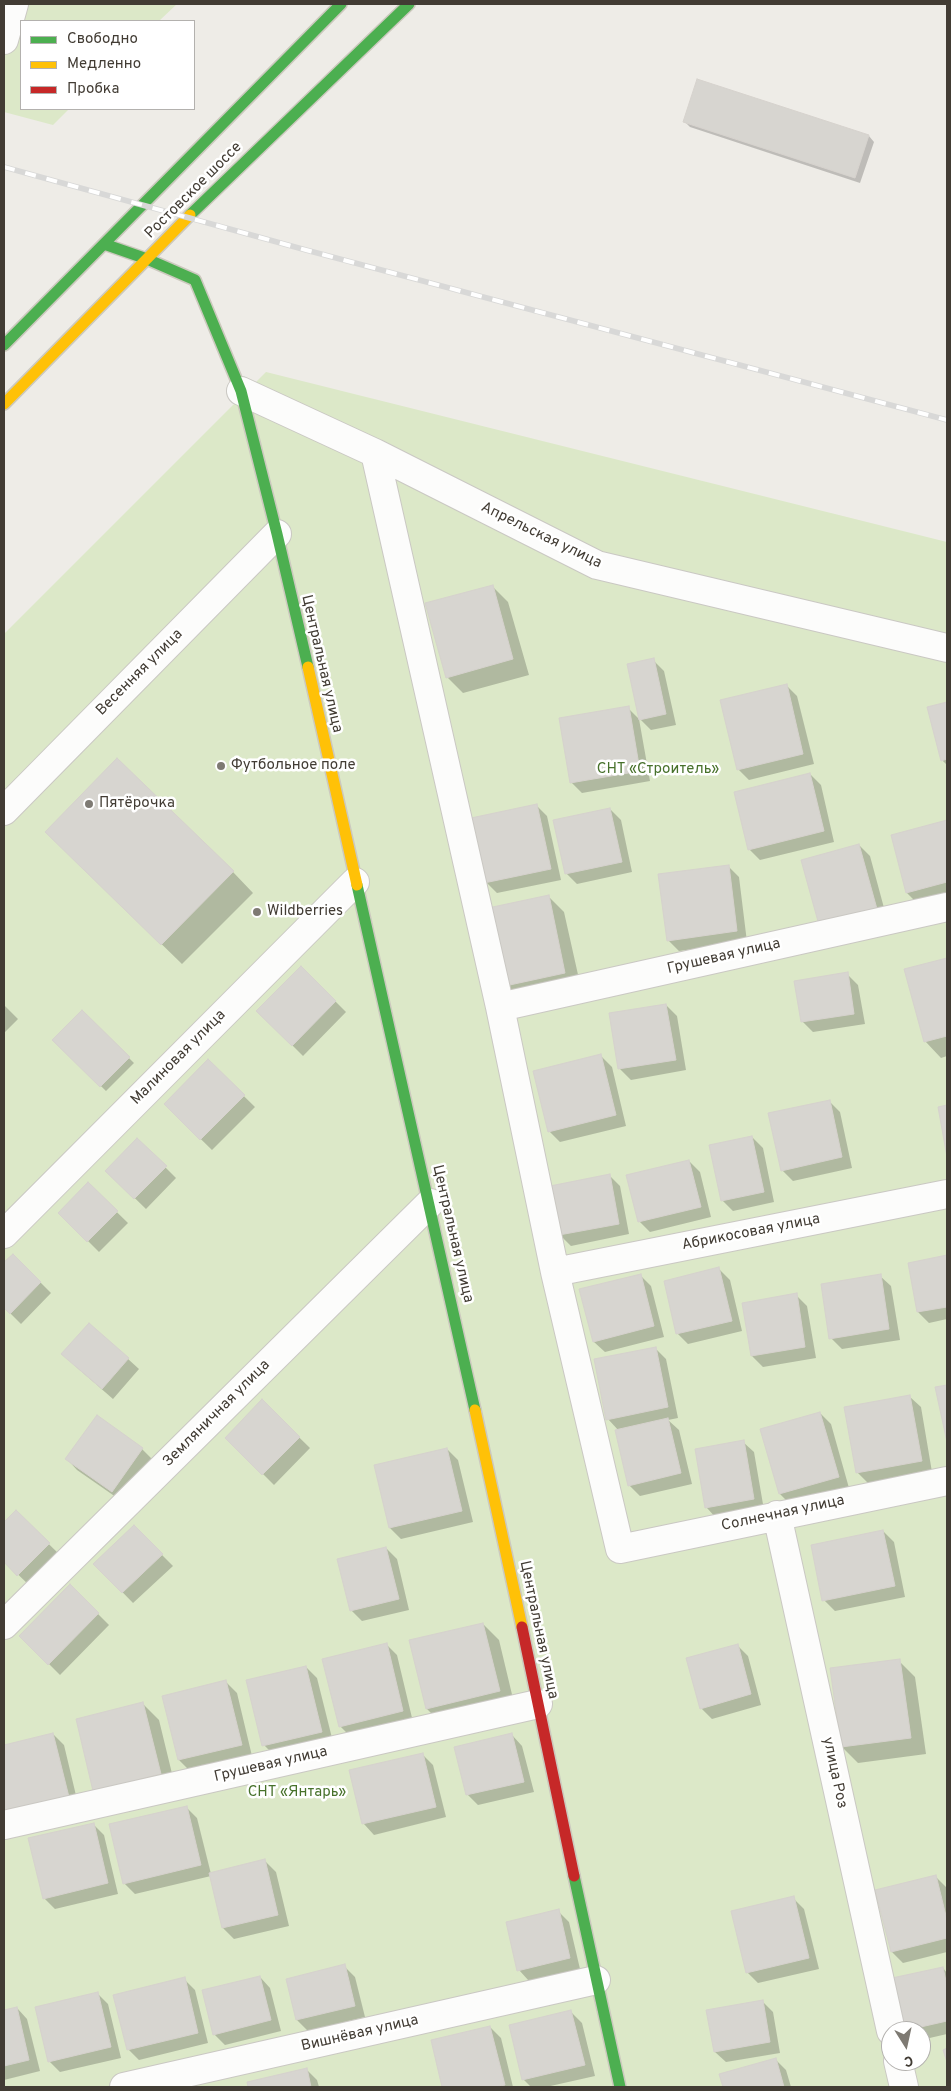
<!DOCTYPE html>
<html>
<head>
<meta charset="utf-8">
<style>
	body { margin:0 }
	#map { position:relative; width:951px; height:2091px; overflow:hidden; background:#eeece7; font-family:Overpass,sans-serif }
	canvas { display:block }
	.frame { position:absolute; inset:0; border:5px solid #423c34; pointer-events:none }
	.legend { position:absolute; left:20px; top:20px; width:175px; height:90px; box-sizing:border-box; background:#fff; border:1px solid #b3b1ae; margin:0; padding:6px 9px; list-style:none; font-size:15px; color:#423c34 }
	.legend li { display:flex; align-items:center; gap:10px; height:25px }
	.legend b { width:25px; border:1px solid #b3b1ae }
	.north { position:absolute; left:881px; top:2021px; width:50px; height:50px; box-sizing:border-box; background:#fff; border:1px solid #b3b1ae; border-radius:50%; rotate:170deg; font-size:14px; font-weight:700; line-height:20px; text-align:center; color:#423c34 }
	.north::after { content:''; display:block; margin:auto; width:18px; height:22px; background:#7e7a73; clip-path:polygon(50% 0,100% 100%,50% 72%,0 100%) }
</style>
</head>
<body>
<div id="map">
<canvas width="951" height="2091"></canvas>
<div class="frame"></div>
<ul class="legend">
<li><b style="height:6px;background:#4caf50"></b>Свободно</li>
<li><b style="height:6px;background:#ffc107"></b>Медленно</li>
<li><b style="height:6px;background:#c62828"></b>Пробка</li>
</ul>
<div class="north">С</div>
</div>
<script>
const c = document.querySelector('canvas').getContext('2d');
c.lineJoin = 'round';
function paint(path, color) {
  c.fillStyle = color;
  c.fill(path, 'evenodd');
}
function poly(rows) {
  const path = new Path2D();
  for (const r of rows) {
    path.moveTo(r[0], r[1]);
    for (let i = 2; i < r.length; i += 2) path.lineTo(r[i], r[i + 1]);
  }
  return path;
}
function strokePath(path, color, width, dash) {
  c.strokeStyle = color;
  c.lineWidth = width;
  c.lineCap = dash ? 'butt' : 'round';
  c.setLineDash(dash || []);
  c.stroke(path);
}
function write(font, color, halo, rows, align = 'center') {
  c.font = font + ' Overpass,sans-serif';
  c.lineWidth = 5;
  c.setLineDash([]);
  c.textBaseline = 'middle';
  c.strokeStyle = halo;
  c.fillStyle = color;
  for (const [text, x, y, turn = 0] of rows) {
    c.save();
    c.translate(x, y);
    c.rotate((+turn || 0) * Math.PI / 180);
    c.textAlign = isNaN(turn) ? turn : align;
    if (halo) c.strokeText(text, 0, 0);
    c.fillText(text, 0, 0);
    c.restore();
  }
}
paint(poly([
	[4,4,177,4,159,21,21,21,21,109,69,109,53,125,4,112],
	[266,372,947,542,947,2087,4,2087,4,634],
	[891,2031,921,2031,921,2061,891,2061]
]), '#dce8c8');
paint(poly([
	[698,81,869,136,874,142,860,183,690,127,685,122],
	[492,586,508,602,529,675,463,693,447,677],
	[653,660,664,671,676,725,651,730,640,719],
	[786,685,797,696,814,764,749,780,738,769],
	[947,703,947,765,942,760,929,708],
	[628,708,639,719,650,781,582,793,571,782],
	[810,774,821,785,834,842,760,860,749,849],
	[536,805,547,816,561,880,497,893,486,882],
	[610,809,621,820,632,872,577,884,566,873],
	[947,821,947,896,918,904,907,893,892,836],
	[859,845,870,856,887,919,831,935],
	[67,852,233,872,253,893,182,964],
	[728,866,739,877,747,942,679,951,668,940],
	[548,896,564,912,581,988,522,1001,506,985],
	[947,959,947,1056,941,1058,925,1041,906,970],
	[301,967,346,1012,303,1056,258,1011],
	[847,974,858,985,865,1024,813,1032,802,1021],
	[4,1005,18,1019,4,1033],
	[666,1005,677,1016,686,1070,631,1080,620,1069],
	[82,1012,134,1063,106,1091,54,1040],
	[601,1056,612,1067,626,1126,560,1142,549,1131],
	[208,1061,255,1107,212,1150,165,1104],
	[829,1101,840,1112,852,1168,793,1181,782,1170],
	[752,1137,763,1148,774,1202,733,1211,722,1200],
	[138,1140,176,1178,146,1209,107,1171],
	[689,1161,700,1172,711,1217,650,1232,639,1221],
	[609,1175,620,1186,629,1234,571,1246,560,1235],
	[88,1184,128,1223,99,1252,60,1213],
	[13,1255,51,1293,21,1324,4,1307,4,1264],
	[947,1257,947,1319,929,1323,918,1312,909,1264],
	[719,1269,730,1280,742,1331,688,1344,677,1333],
	[640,1275,651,1286,664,1337,605,1352,594,1342],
	[880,1276,891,1286,900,1340,842,1349,831,1338],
	[796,1295,807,1306,816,1358,763,1367,752,1356],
	[655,1348,666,1359,678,1418,668,1420,679,1430,692,1484,640,1496,629,1485,619,1431,608,1419],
	[128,1359,139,1369,113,1399,74,1365],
	[910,1397,921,1407,932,1472,868,1483,857,1472],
	[262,1401,310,1448,274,1485,227,1438],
	[820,1413,831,1424,849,1488,791,1505,780,1494],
	[743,1442,754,1452,764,1510,717,1519,707,1508],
	[142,1449,153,1460,123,1502,77,1470,67,1459],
	[447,1449,458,1460,473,1522,401,1539,390,1528,376,1466],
	[16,1512,60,1555,29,1585,4,1561,4,1524],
	[134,1527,173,1566,133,1603,95,1564],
	[883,1531,894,1542,905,1597,835,1611,824,1600],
	[386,1548,397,1559,409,1610,362,1621,351,1610],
	[70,1586,109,1625,60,1675,21,1636],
	[483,1624,499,1640,515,1707,443,1725,427,1709,411,1641],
	[386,1644,397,1655,413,1722,351,1737,340,1726],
	[737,1645,748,1656,761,1705,712,1719,701,1708],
	[899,1661,915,1677,926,1754,858,1763,842,1747],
	[306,1667,317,1678,333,1742,275,1756,264,1745],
	[226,1682,237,1693,252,1756,190,1771,179,1760,164,1697],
	[143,1704,159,1720,176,1790,94,1790],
	[53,1734,64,1745,79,1808,6,1812,4,1803,4,1746],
	[512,1735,522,1746,534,1792,478,1805,467,1794],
	[422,1754,433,1765,446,1817,374,1835,364,1824,351,1771],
	[186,1807,197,1818,211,1874,265,1861,276,1872,289,1926,234,1939,223,1928,211,1876,135,1894,124,1883],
	[93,1824,104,1835,118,1894,55,1909,44,1898],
	[935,1876,946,1887,947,1890,947,1952,903,1963,892,1952],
	[793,1898,804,1909,819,1969,758,1983,747,1972],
	[558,1911,569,1922,580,1969,529,1981,519,1970],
	[344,1966,355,1977,365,2017,308,2031,297,2020,287,1980],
	[943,1968,947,1973,947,2034,921,2040,921,2031,904,2030],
	[260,1977,270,1988,281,2031,225,2045,214,2034],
	[184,1979,195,1990,208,2043,139,2060,128,2049],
	[97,1993,108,2004,121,2058,60,2072,49,2061],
	[762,2001,773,2012,780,2053,726,2062,715,2052],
	[17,2008,27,2019,40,2071,4,2080,4,2011],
	[571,2012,582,2023,595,2076,546,2087,531,2087,523,2079],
	[490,2027,501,2038,513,2087,443,2087,432,2041],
	[775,2059,786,2070,791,2087,724,2087,721,2075],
	[306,2069,317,2080,319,2087,249,2087,248,2083]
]), '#0003');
const building = poly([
	[697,79,869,135,855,178,683,122,697,79],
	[493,585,513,659,446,678,425,603,493,585],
	[654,658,666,714,639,720,627,664,654,658],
	[787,684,803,754,737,770,720,700,787,684],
	[947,702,947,759,941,761,927,707,947,702],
	[629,706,640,771,570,783,559,718,629,706],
	[117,758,234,871,161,945,45,832,117,758],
	[810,773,824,831,748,850,734,792,810,773],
	[537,804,551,869,484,883,471,818,537,804],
	[610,808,622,862,565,874,553,820,610,808],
	[947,820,947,882,906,893,891,835,947,820],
	[859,844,877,909,819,925,801,860,859,844],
	[729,865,737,931,667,941,658,874,729,865],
	[549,895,565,973,505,986,488,908,549,895],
	[947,958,947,1036,924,1042,904,969,947,958],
	[301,966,336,1001,292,1046,256,1011,301,966],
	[848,972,854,1014,801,1022,794,981,848,972],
	[666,1004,676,1060,618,1069,609,1013,666,1004],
	[82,1010,130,1057,100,1087,52,1040,82,1010],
	[601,1054,616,1115,548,1132,533,1071,601,1054],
	[208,1059,245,1095,200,1140,164,1104,208,1059],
	[830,1100,842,1157,781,1171,768,1113,830,1100],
	[947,1105,947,1157,938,1107,947,1105],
	[752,1136,764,1192,721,1201,709,1145,752,1136],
	[137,1138,167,1166,134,1199,105,1171,137,1138],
	[689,1160,701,1207,638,1222,626,1175,689,1160],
	[610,1174,619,1224,559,1235,550,1186,610,1174],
	[88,1182,118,1211,87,1242,58,1213,88,1182],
	[13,1254,41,1282,10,1314,4,1308,4,1262,13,1254],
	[947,1255,947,1307,917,1312,908,1263,947,1255],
	[719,1267,732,1321,676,1334,664,1281,719,1267],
	[641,1274,654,1326,593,1342,579,1289,641,1274],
	[881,1274,889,1329,829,1339,821,1284,881,1274],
	[797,1293,805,1347,751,1356,742,1303,797,1293],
	[89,1323,129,1358,102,1389,61,1354,89,1323],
	[656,1347,668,1407,606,1420,594,1359,656,1347],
	[947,1385,947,1442,935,1387,947,1385],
	[910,1395,922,1461,856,1473,844,1407,910,1395],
	[262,1399,300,1437,262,1475,225,1438,262,1399],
	[820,1412,839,1477,779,1494,760,1429,820,1412],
	[97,1415,143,1448,112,1492,65,1459,97,1415],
	[668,1418,681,1473,628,1486,615,1430,668,1418],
	[744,1440,754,1499,705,1508,695,1449,744,1440],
	[447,1448,462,1511,389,1528,374,1465,447,1448],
	[16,1510,50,1543,17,1576,4,1562,4,1522,16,1510],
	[134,1525,163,1554,122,1593,93,1564,134,1525],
	[883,1530,895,1586,822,1601,811,1545,883,1530],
	[386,1547,399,1599,350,1611,337,1559,386,1547],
	[70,1584,99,1613,48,1665,19,1636,70,1584],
	[483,1623,500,1691,426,1709,409,1640,483,1623],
	[387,1643,403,1711,339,1727,322,1659,387,1643],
	[738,1644,751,1694,700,1709,686,1658,738,1644],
	[900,1659,911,1738,841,1747,830,1668,900,1659],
	[306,1666,322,1732,262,1746,246,1680,306,1666],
	[226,1680,242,1745,178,1760,162,1696,226,1680],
	[143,1702,161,1774,93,1791,76,1719,143,1702],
	[53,1733,69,1797,5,1812,4,1745,53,1733],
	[512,1733,524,1782,466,1795,454,1747,512,1733],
	[423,1753,436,1807,362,1824,349,1770,423,1753],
	[187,1806,201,1865,123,1884,109,1824,187,1806],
	[94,1823,108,1883,43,1899,28,1838,94,1823],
	[265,1859,278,1915,222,1928,209,1873,265,1859],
	[936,1875,947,1920,947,1938,891,1952,875,1890,936,1875],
	[794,1896,809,1958,746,1973,731,1911,794,1896],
	[559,1909,570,1958,517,1971,506,1922,559,1909],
	[345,1964,355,2006,296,2020,286,1979,345,1964],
	[943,1967,947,1986,947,2021,903,2031,892,1978,943,1967],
	[260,1976,271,2020,213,2035,202,1990,260,1976],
	[185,1977,198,2033,127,2050,113,1995,185,1977],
	[98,1992,111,2047,48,2062,35,2007,98,1992],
	[763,2000,770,2042,714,2052,706,2010,763,2000],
	[17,2007,29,2060,4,2066,4,2010,17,2007],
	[571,2010,585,2065,522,2080,509,2025,571,2010],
	[490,2026,505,2085,496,2087,442,2087,431,2040,490,2026],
	[947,2048,947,2062,943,2050,947,2048],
	[776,2058,784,2087,723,2087,719,2074,776,2058],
	[307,2068,311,2087,248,2087,247,2082,307,2068]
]);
paint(building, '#d7d5d0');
strokePath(building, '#d6d2cd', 1);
const street = poly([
	[4,40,14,4],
	[241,391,375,453,597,565,947,648],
	[375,453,500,1007,555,1272,620,1549,947,1481],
	[4,811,277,534],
	[500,1007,947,907],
	[4,1234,355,882],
	[555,1272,947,1194],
	[777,1515,891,2031],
	[4,1625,430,1203],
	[4,1825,538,1704],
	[898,2061,904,2087],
	[124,2087,596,1980]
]);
const fast = poly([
	[190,215,409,4],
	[104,244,147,259,195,280,241,391,277,534,308,667],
	[4,345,341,4],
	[357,885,475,1410],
	[574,1876,620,2087]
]);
const slow = poly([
	[4,404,190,215],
	[308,667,357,885],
	[475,1410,522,1627]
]);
const jam = poly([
	[522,1627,574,1876]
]);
strokePath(street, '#cac8c3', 30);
strokePath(fast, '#ccc9be', 14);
strokePath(slow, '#ccc9be', 14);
strokePath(jam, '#ccc9be', 14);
strokePath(street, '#fcfcfb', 28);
strokePath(fast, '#4caf50', 11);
strokePath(slow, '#ffc107', 11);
strokePath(jam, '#c62828', 11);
const rail = poly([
	[4,167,306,250,947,420]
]);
strokePath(rail, '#d8d8d7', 5.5);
strokePath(rail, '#fff', 4, [11]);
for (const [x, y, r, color] of [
	[221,766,5,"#7e7a73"],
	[89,804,5,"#7e7a73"],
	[257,912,5,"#7e7a73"]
]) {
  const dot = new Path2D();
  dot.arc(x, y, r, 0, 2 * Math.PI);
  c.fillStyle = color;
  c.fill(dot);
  strokePath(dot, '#fff', 2);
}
write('15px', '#423c34', '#fff', [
	["Ростовское шоссе",194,191,-45],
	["Апрельская улица",541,536,26],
	["Центральная улица",321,664,77],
	["Весенняя улица",140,673,-45],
	["Грушевая улица",724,957,-13],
	["Малиновая улица",179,1058,-45],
	["Абрикосовая улица",751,1233,-11],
	["Центральная улица",452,1234,77],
	["Земляничная улица",217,1414,-45],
	["Солнечная улица",783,1514,-12],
	["Центральная улица",538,1630,78],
	["Грушевая улица",271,1765,-13],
	["улица Роз",834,1773,78],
	["Вишнёвая улица",360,2034,-13]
]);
write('15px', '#423c34', '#fff', [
	["Футбольное поле",231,766],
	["Пятёрочка",99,804],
	["Wildberries",267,912]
], 'left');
write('15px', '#47712b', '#fff', [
	["СНТ «Строитель»",658,770],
	["СНТ «Янтарь»",297,1793]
]);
</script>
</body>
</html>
